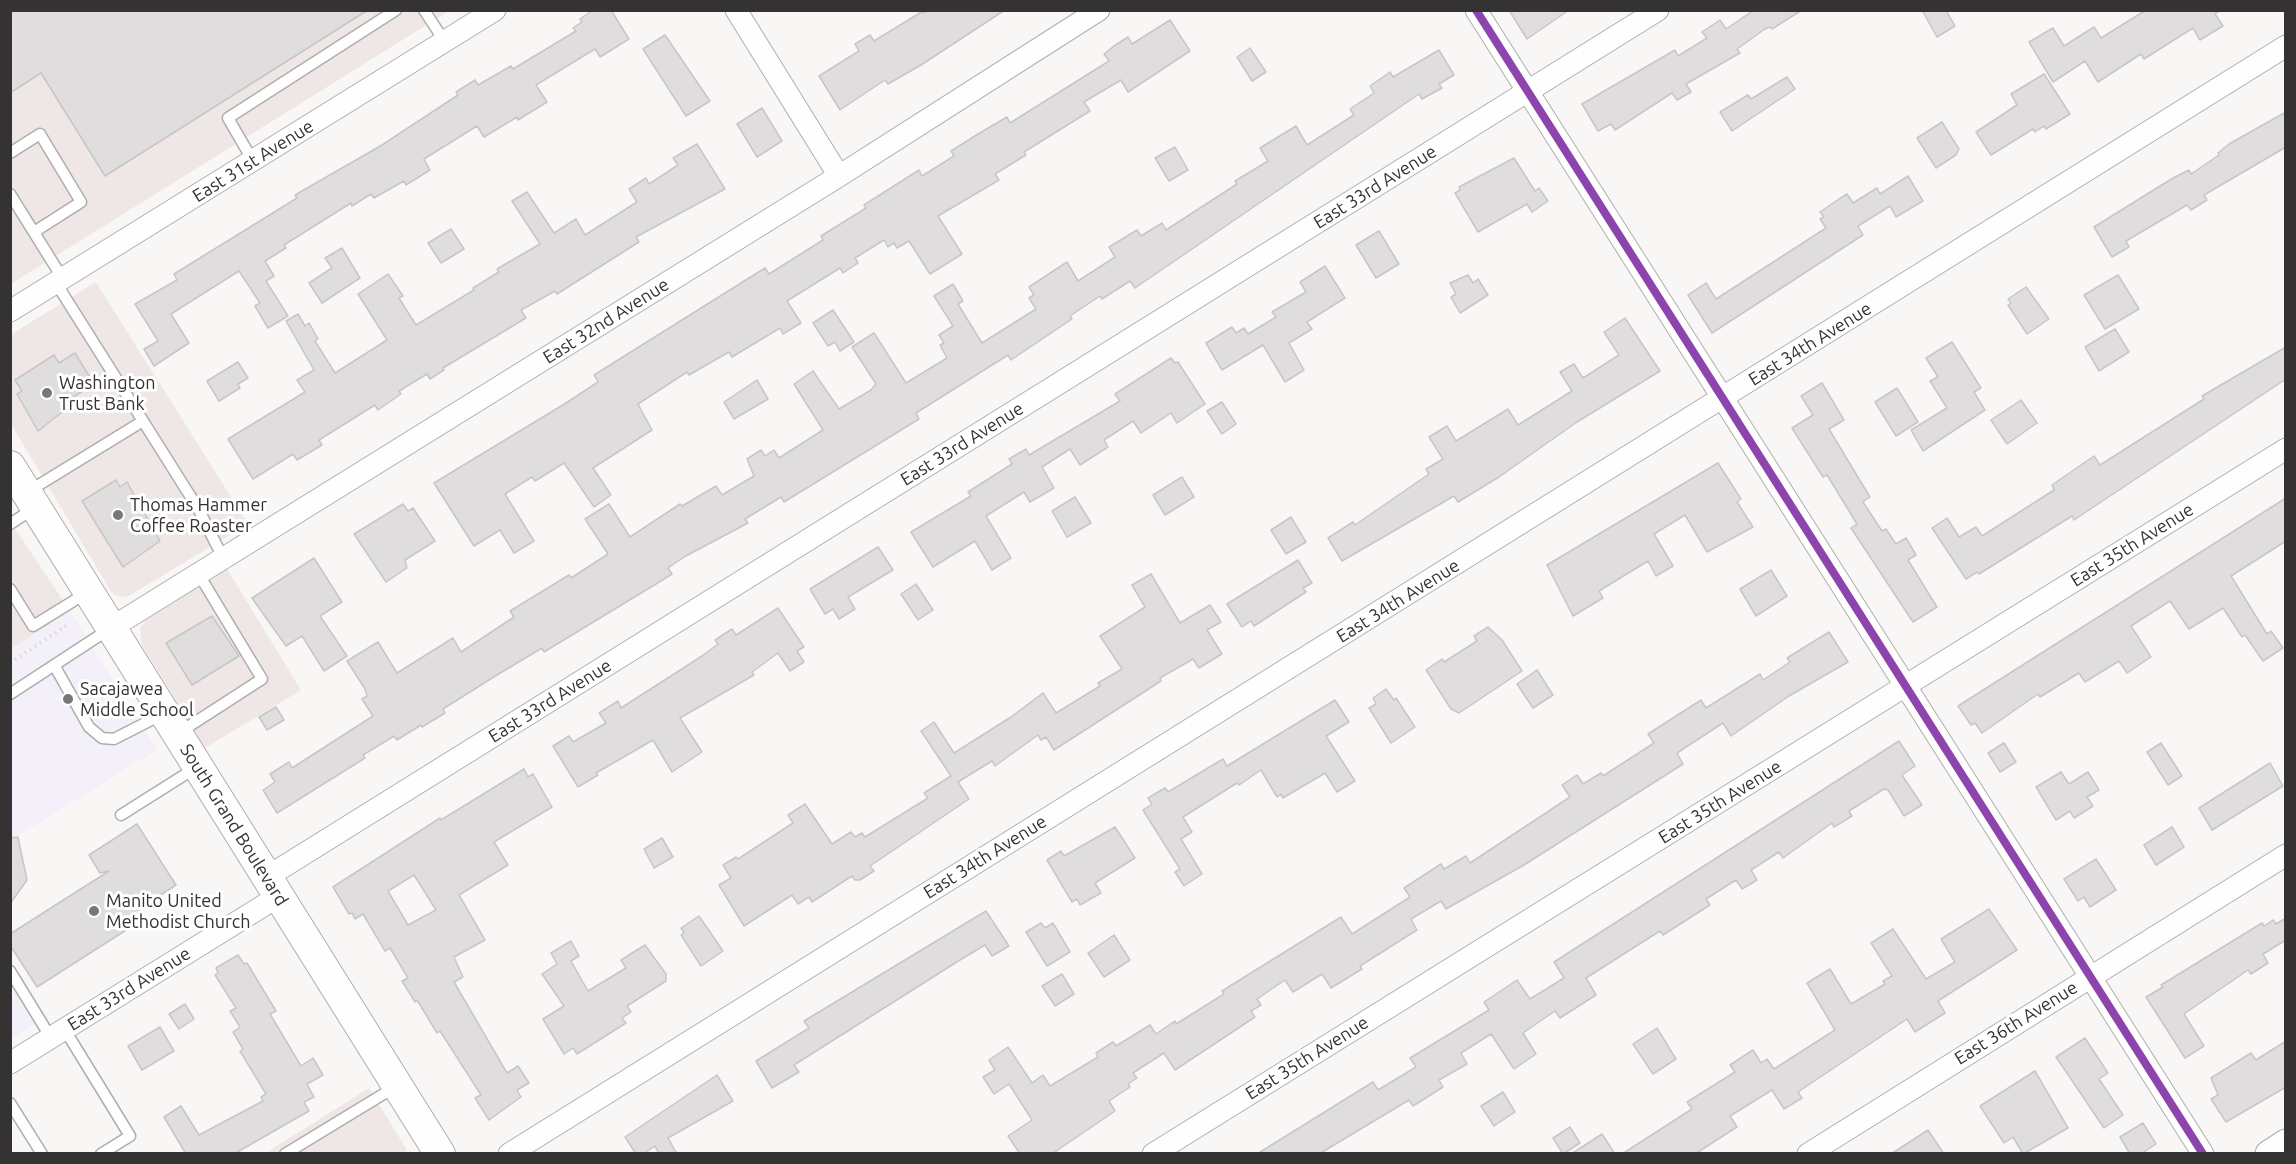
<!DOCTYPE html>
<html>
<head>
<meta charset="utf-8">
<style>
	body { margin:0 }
	#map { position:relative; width:2296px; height:1164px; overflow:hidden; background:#f9f7f6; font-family:Ubuntu,sans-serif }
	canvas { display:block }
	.frame { position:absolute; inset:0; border:12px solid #343232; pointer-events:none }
</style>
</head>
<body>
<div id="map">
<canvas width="2296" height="1164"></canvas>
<div class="frame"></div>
</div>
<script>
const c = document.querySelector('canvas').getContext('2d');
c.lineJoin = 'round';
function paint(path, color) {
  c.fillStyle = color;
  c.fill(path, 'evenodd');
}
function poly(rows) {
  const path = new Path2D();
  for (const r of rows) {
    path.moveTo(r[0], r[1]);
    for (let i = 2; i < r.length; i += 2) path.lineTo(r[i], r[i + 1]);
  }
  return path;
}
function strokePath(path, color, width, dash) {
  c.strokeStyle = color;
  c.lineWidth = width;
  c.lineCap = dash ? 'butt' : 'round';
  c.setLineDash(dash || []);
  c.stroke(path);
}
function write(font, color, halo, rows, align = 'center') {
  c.font = font + ' Ubuntu,sans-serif';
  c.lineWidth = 6;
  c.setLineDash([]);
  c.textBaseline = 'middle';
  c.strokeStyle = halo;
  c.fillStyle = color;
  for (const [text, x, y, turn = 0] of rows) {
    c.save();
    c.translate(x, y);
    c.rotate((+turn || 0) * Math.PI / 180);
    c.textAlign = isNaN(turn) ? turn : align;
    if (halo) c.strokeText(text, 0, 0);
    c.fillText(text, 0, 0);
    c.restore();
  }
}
paint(poly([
	[11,11,449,11,11,284],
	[96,282,248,524,127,597,115,595,110,590,11,424,10,335],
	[10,521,70,611,11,649,10,649],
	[227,569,301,690,205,748,142,645,140,627,146,620],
	[369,1088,407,1150,401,1154,264,1154]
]), '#efe7e5');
paint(poly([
	[70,611,157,750,11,840,11,649],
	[11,987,34,1024,11,1040,10,1040]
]), '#f4f0f9');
const building = poly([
	[10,10,368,10,105,176,41,73,10,93,10,10],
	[593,10,611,10,629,39,600,57,595,49,536,85,547,102,518,120,517,117,484,137,477,126,424,159,430,170,406,185,404,181,374,198,371,194,352,206,351,203,284,245,286,248,265,261,274,276,266,281,288,316,268,328,255,306,260,303,239,271,171,314,189,343,154,366,144,349,158,341,135,304,177,280,174,274,297,198,295,195,382,145,458,95,456,92,475,80,478,85,511,66,513,69,576,31,573,28,582,22,580,19,593,10],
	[928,10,1005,10,921,65,888,84,885,80,840,110,819,76,859,51,855,44,870,35,874,41,923,11,924,13,928,10],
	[1509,10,1569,10,1527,39,1509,10],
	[1754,10,1802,10,1772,29,1770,27,1765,29,1737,49,1740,53,1686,84,1691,92,1677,100,1672,93,1615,130,1611,124,1598,131,1582,104,1675,50,1678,56,1707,38,1702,32,1720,20,1726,29,1754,10],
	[1922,10,1946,10,1955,26,1937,37,1922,10],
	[2146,10,2221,10,2215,14,2223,26,2200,40,2193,28,2144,59,2141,54,2098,82,2085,61,2053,82,2029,42,2053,28,2064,46,2094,27,2101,38,2146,10],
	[1170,20,1190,51,1128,92,1121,80,1084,102,1090,111,1024,152,1026,155,995,174,999,180,938,216,962,254,930,274,909,241,897,248,894,243,888,247,884,240,855,258,858,263,843,273,840,268,787,301,801,323,783,334,780,328,732,357,729,352,689,375,687,372,638,404,652,430,593,468,611,495,594,507,564,463,535,481,532,477,505,494,534,541,514,553,500,530,474,546,434,483,566,403,598,382,594,375,741,283,765,268,769,274,823,240,821,236,866,208,864,205,919,170,922,176,954,156,951,151,978,134,1007,117,1010,123,1109,61,1104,54,1114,46,1128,37,1132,44,1170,20],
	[665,35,710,101,686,116,643,49,665,35],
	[1250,48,1266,72,1252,81,1237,57,1250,48],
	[1439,50,1454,75,1439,84,1442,88,1422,99,1419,94,1135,288,1130,281,1102,299,1100,296,1070,316,1072,319,1011,360,1008,355,916,413,919,419,784,502,781,497,745,519,748,523,684,557,668,568,672,574,656,584,544,652,542,648,497,675,443,709,445,713,422,727,421,725,397,740,394,736,363,755,365,758,277,813,263,790,275,782,270,774,289,762,292,768,373,716,362,699,367,696,365,689,347,661,378,642,397,673,453,638,461,652,514,617,510,611,569,575,571,578,608,554,585,519,609,504,630,537,680,504,682,506,716,486,722,495,754,476,747,459,761,450,765,456,774,450,779,458,823,430,794,384,813,371,839,409,871,390,876,384,852,347,874,333,906,383,947,358,940,345,944,343,939,335,953,326,934,296,953,284,963,301,958,304,982,343,1036,309,1029,298,1034,295,1029,287,1067,262,1078,281,1115,257,1109,247,1137,230,1141,236,1162,223,1166,230,1237,184,1235,181,1268,161,1260,148,1296,126,1307,145,1354,115,1350,109,1374,93,1370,86,1390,72,1393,77,1439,50],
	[2044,74,2070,114,2046,129,2044,126,2035,132,2033,129,1991,155,1976,132,2017,105,2011,94,2044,74],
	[1787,77,1795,89,1732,131,1720,112,1748,95,1751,99,1787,77],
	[762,108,782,141,757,157,737,124,762,108],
	[2286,112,2286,147,2204,195,2207,200,2191,210,2187,205,2126,241,2129,247,2112,257,2094,227,2173,178,2189,170,2191,174,2219,155,2218,153,2229,144,2286,112],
	[1942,122,1959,149,1956,155,1936,168,1917,138,1942,122],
	[697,144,725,189,636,237,639,242,557,294,555,291,521,310,526,318,443,368,444,370,430,379,427,374,399,391,401,394,378,410,375,405,319,440,322,445,297,460,293,454,253,479,228,439,305,392,297,380,314,370,286,321,298,314,305,326,309,323,318,339,315,341,335,373,387,340,358,294,388,274,403,296,399,298,416,325,474,290,473,288,499,272,497,269,540,244,512,201,527,192,554,233,576,219,585,235,637,202,629,189,646,178,649,184,678,165,673,158,697,144],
	[1175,147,1188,170,1169,181,1155,158,1175,147],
	[1514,158,1535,191,1539,188,1548,201,1532,212,1527,204,1478,232,1455,193,1460,190,1459,187,1514,158],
	[1908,176,1923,201,1896,217,1890,206,1858,226,1863,235,1712,333,1688,295,1706,283,1716,299,1826,228,1820,219,1824,217,1820,212,1839,199,1847,194,1853,203,1877,188,1880,194,1908,176],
	[451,229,464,249,441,263,428,243,451,229],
	[1379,231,1399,264,1376,278,1356,245,1379,231],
	[342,248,360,278,322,303,309,283,332,268,325,258,342,248],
	[1325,266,1345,298,1307,322,1312,329,1289,343,1304,370,1285,382,1263,345,1222,370,1206,343,1232,327,1236,333,1244,328,1248,334,1276,317,1272,312,1306,292,1300,282,1325,266],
	[1468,275,1473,283,1478,279,1488,295,1460,313,1451,297,1456,294,1450,283,1468,275],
	[2118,275,2139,309,2105,329,2084,295,2118,275],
	[2026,287,2049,319,2027,334,2008,305,2011,303,2008,299,2026,287],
	[833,310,854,342,840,351,835,342,828,346,813,323,833,310],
	[1625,318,1660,371,1577,422,1499,477,1458,502,1454,496,1342,561,1328,538,1353,522,1355,525,1429,474,1426,469,1443,459,1429,437,1447,426,1456,441,1508,409,1518,425,1572,391,1560,372,1574,364,1583,378,1619,355,1604,332,1625,318],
	[2115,329,2129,352,2099,371,2085,347,2115,329],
	[1952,342,1981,388,1974,392,1985,410,1923,451,1911,430,1947,408,1930,381,1938,377,1926,358,1952,342],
	[2286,347,2286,379,2074,520,2072,516,1979,574,1977,572,1966,579,1932,528,1947,518,1959,537,1976,527,1982,536,2054,490,2052,485,2094,456,2100,465,2204,399,2202,396,2286,347],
	[75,353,94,384,67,401,70,406,38,431,17,394,22,391,15,380,54,355,59,363,75,353],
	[1171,358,1175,363,1178,362,1205,404,1177,423,1171,413,1141,433,1133,421,1104,440,1108,447,1080,465,1070,449,1042,467,1054,488,1030,502,1024,492,986,516,1011,558,992,570,975,541,933,567,911,532,971,496,968,492,1012,464,1009,459,1026,449,1029,455,1120,401,1115,394,1171,358],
	[238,362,248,378,238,384,240,388,219,401,207,381,238,362],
	[757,380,768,399,734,419,724,402,757,380],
	[1822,383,1844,420,1829,429,1870,497,1863,502,1882,531,1886,529,1896,544,1906,538,1916,555,1908,560,1937,607,1913,622,1851,528,1857,524,1827,475,1823,477,1792,428,1813,415,1801,396,1822,383],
	[1897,388,1918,422,1896,436,1875,402,1897,388],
	[2021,400,2037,423,2007,444,1991,420,2021,400],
	[1222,402,1236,424,1222,434,1207,411,1222,402],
	[1718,463,1741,499,1737,502,1753,527,1707,552,1685,515,1654,534,1673,566,1656,576,1648,561,1599,591,1603,598,1573,616,1547,565,1718,463],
	[1182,477,1194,497,1165,515,1153,495,1182,477],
	[116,480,120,487,127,482,160,541,123,567,82,501,116,480],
	[1075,497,1091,523,1067,537,1052,511,1075,497],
	[2286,498,2286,541,2231,576,2267,634,2271,631,2283,648,2263,661,2245,635,2242,637,2223,608,2189,629,2170,601,2131,626,2151,657,2127,673,2119,661,2085,682,2079,673,2040,697,2038,694,1982,733,1975,723,1971,725,1958,706,2286,498],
	[403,504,408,511,413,508,435,541,405,560,407,568,386,582,354,534,403,504],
	[1291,517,1306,542,1286,554,1271,530,1291,517],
	[878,547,893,570,848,597,855,609,839,619,833,609,825,614,810,589,878,547],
	[314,558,342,602,320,616,347,656,324,671,302,636,286,646,252,598,314,558],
	[1298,560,1312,583,1303,588,1306,592,1254,626,1251,621,1242,627,1227,604,1298,560],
	[1771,570,1787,596,1756,616,1740,589,1771,570],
	[1151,574,1180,623,1210,605,1221,622,1207,630,1222,654,1199,668,1193,659,1160,678,1161,681,1054,750,1046,737,1041,740,1038,735,995,766,992,761,958,782,969,799,870,866,874,871,860,880,855,880,852,876,812,902,809,897,798,904,792,895,744,926,719,885,731,878,723,865,736,857,738,859,793,823,788,815,805,804,832,844,851,832,855,837,862,833,865,837,928,798,924,793,951,776,921,731,934,722,954,753,1011,717,1043,693,1056,713,1100,686,1098,683,1122,669,1100,636,1145,607,1132,585,1151,574],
	[916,584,933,610,918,620,901,594,916,584],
	[778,608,804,647,797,651,804,662,790,671,778,653,752,672,754,675,680,718,702,752,672,772,653,740,596,773,598,775,578,787,553,746,569,736,573,742,606,723,599,713,618,701,621,708,702,656,718,644,715,640,732,629,736,635,778,608],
	[212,616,239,656,192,685,166,643,212,616],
	[1488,627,1502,640,1522,671,1459,713,1451,709,1426,670,1442,659,1444,662,1477,641,1474,636,1488,627],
	[1829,632,1848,662,1789,696,1731,736,1723,723,1677,753,1683,764,1524,865,1446,909,1441,901,1411,919,1417,930,1360,966,1362,969,1331,988,1322,974,1293,992,1285,980,1257,999,1261,1005,1251,1011,1255,1017,1175,1070,1164,1053,1133,1073,1137,1078,1128,1084,1130,1087,1109,1101,1115,1111,1052,1154,1020,1154,1008,1136,1032,1120,1009,1084,994,1094,983,1077,995,1070,989,1060,1008,1047,1032,1083,1043,1075,1050,1086,1098,1057,1096,1053,1113,1042,1116,1046,1150,1025,1156,1034,1175,1021,1176,1024,1224,994,1222,991,1341,917,1352,934,1410,897,1404,888,1441,864,1444,869,1466,856,1470,863,1570,797,1562,785,1577,775,1583,784,1601,773,1603,776,1654,743,1648,734,1701,700,1706,708,1760,674,1763,680,1790,662,1787,658,1829,632],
	[1537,670,1553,695,1533,708,1517,684,1537,670],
	[1386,689,1394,700,1396,698,1415,727,1391,743,1369,708,1376,704,1373,698,1386,689],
	[1335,700,1349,722,1326,736,1355,781,1337,792,1325,773,1283,798,1281,794,1277,797,1261,770,1239,785,1237,783,1183,817,1192,832,1181,839,1202,874,1184,886,1175,872,1180,869,1143,810,1152,804,1148,798,1165,788,1168,792,1223,759,1227,766,1335,700],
	[276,707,284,720,267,730,259,717,276,707],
	[1899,741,1915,766,1902,775,1922,805,1904,816,1888,790,1884,789,1849,811,1852,816,1834,827,1832,823,1783,858,1779,852,1751,870,1757,880,1742,889,1736,880,1706,899,1710,905,1663,935,1660,931,1586,978,1596,995,1560,1018,1555,1011,1523,1033,1536,1054,1514,1069,1491,1034,1461,1053,1467,1064,1439,1080,1443,1087,1413,1106,1409,1100,1319,1154,1257,1154,1373,1082,1378,1090,1416,1067,1410,1058,1489,1010,1484,1002,1517,980,1530,999,1564,978,1554,962,1899,741],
	[2004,743,2016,762,2000,772,1988,753,2004,743],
	[2161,743,2182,776,2168,785,2147,752,2161,743],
	[2270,763,2283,786,2212,830,2199,808,2270,763],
	[524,769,528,777,533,774,552,807,494,842,508,865,459,895,485,940,454,957,463,977,454,982,507,1073,518,1066,529,1083,517,1090,521,1097,489,1120,475,1098,481,1095,440,1031,437,1033,417,1000,415,1002,402,981,408,978,390,948,385,951,363,914,355,919,352,913,349,914,333,887,440,818,441,820,524,769],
	[414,875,436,910,408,925,388,891,414,875],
	[2061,772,2069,784,2088,772,2099,790,2087,797,2093,806,2074,818,2070,811,2056,820,2036,787,2061,772],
	[137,824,176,885,139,909,145,918,37,987,10,945,10,934,109,871,100,873,89,855,137,824],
	[1115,827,1135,858,1095,883,1101,893,1080,905,1077,899,1072,902,1047,860,1061,851,1064,856,1115,827],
	[2172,827,2184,847,2156,865,2144,845,2172,827],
	[18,837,27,880,10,904,10,838,18,837],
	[662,838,673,857,654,868,644,849,662,838],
	[2096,859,2116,890,2090,907,2084,897,2078,901,2064,879,2096,859],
	[1989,909,2017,950,1938,1001,1945,1013,1915,1032,1907,1019,1798,1092,1802,1098,1784,1109,1772,1090,1730,1116,1737,1127,1695,1154,1622,1154,1692,1109,1687,1102,1735,1072,1730,1065,1753,1050,1761,1063,1767,1059,1774,1069,1835,1030,1807,983,1830,969,1851,1004,1885,984,1883,981,1892,976,1871,943,1893,929,1926,979,1955,962,1941,939,1989,909],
	[986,911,1009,946,992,956,985,945,960,960,794,1065,799,1072,772,1088,756,1061,809,1028,804,1021,986,911],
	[699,916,723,951,701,966,681,935,684,933,681,928,699,916],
	[2286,918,2286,940,2263,954,2268,963,2251,974,2248,970,2184,1014,2204,1046,2185,1058,2146,997,2163,987,2161,985,2262,923,2264,926,2273,920,2276,924,2286,918],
	[1041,923,1045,928,1053,923,1070,952,1047,966,1026,932,1041,923],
	[1114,935,1130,960,1104,977,1088,953,1114,935],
	[571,941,579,956,571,961,588,991,626,968,621,960,645,945,666,974,666,981,627,1006,631,1012,622,1018,626,1023,577,1054,573,1048,564,1054,543,1019,564,1006,542,974,557,964,551,953,571,941],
	[238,955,244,964,247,963,276,1011,270,1014,301,1066,313,1058,323,1075,307,1084,314,1097,304,1102,309,1111,234,1154,186,1154,164,1117,181,1106,199,1135,263,1101,261,1097,266,1094,240,1051,243,1049,233,1032,240,1027,230,1011,236,1008,215,975,218,973,216,968,238,955],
	[1062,974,1074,994,1055,1006,1042,986,1062,974],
	[185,1004,194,1019,179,1029,169,1014,185,1004],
	[160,1027,174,1051,142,1070,128,1046,160,1027],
	[1657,1028,1676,1059,1653,1074,1633,1044,1657,1028],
	[2085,1038,2108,1073,2099,1079,2123,1115,2104,1128,2056,1057,2085,1038],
	[2286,1041,2286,1087,2226,1122,2211,1099,2218,1095,2211,1078,2251,1053,2256,1060,2286,1041],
	[2035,1071,2068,1128,2023,1154,2013,1137,2004,1143,1980,1106,2035,1071],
	[717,1075,733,1101,668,1138,677,1154,659,1154,655,1146,643,1154,636,1154,625,1137,717,1075],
	[1503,1092,1515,1112,1494,1126,1481,1106,1503,1092],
	[2143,1123,2156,1144,2141,1154,2130,1154,2120,1137,2143,1123],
	[1570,1127,1580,1143,1563,1154,1553,1138,1570,1127],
	[1928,1130,1944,1154,1891,1154,1928,1130],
	[1602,1134,1615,1154,1571,1154,1602,1134]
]);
paint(building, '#dfdddd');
strokePath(building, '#c8c6c5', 1.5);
const service = poly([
	[424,10,445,42],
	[10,153,40,134,81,202,34,232],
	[253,161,228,118,396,10],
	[10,194,63,279],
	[143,421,199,510,223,558],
	[29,491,143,421,56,283],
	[10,524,33,509],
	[10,589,33,626,88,592],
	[54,665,89,727,102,738,114,739,163,714],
	[10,694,111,628],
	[180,732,262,679,198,573],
	[121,815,197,767],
	[10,971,51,1038],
	[65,1030,130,1136,101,1154],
	[10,1103,42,1154],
	[285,1154,395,1087]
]);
const minor = poly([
	[736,10,839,176],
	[1476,10,2203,1154],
	[10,311,495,10],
	[111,628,839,176,1099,10],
	[267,877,1658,10],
	[10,1063,279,896],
	[509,1154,2286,46],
	[1153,1154,2286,449],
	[1808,1154,2286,855]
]);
const tertiary = poly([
	[2269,1154,2286,1143]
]);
const secondary = poly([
	[10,466,440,1154]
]);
strokePath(service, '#afadad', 13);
strokePath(minor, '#afadad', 23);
strokePath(tertiary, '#afadad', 29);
strokePath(secondary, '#afadad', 32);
strokePath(poly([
	[10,663,69,624]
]), '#dbdada', 4, [1.5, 4.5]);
strokePath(service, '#fefefe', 10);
strokePath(minor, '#fefefe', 21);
strokePath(tertiary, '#fefefe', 27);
strokePath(secondary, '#fefefe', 30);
strokePath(poly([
	[1476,10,2203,1154]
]), '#8e44ad', 8);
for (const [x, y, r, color] of [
	[47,393,6,"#797777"],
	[118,515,6,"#797777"],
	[68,699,6,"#797777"],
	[94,911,6,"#797777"]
]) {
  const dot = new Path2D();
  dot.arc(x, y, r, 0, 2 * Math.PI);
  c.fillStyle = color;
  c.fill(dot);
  strokePath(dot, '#fff', 2);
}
write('18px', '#343232', '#fff', [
	["East 31st Avenue",253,161,-32],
	["East 33rd Avenue",1375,187,-32],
	["East 32nd Avenue",606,321,-32],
	["East 34th Avenue",1810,344,-32],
	["East 33rd Avenue",962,444,-32],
	["East 35th Avenue",2132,545,-32],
	["East 34th Avenue",1398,601,-32],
	["East 33rd Avenue",550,701,-32],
	["East 35th Avenue",1720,802,-32],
	["South Grand Boulevard",234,825,58],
	["East 34th Avenue",985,857,-32],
	["East 33rd Avenue",129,989,-32],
	["East 36th Avenue",2016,1023,-32],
	["East 35th Avenue",1307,1058,-32]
]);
write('18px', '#343232', '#fff', [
	["Washington",59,383],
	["Trust Bank",59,404],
	["Thomas Hammer",130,505],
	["Coffee Roaster",130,526],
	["Sacajawea",80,689],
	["Middle School",80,710],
	["Manito United",106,901],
	["Methodist Church",106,922]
], 'left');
</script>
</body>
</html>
